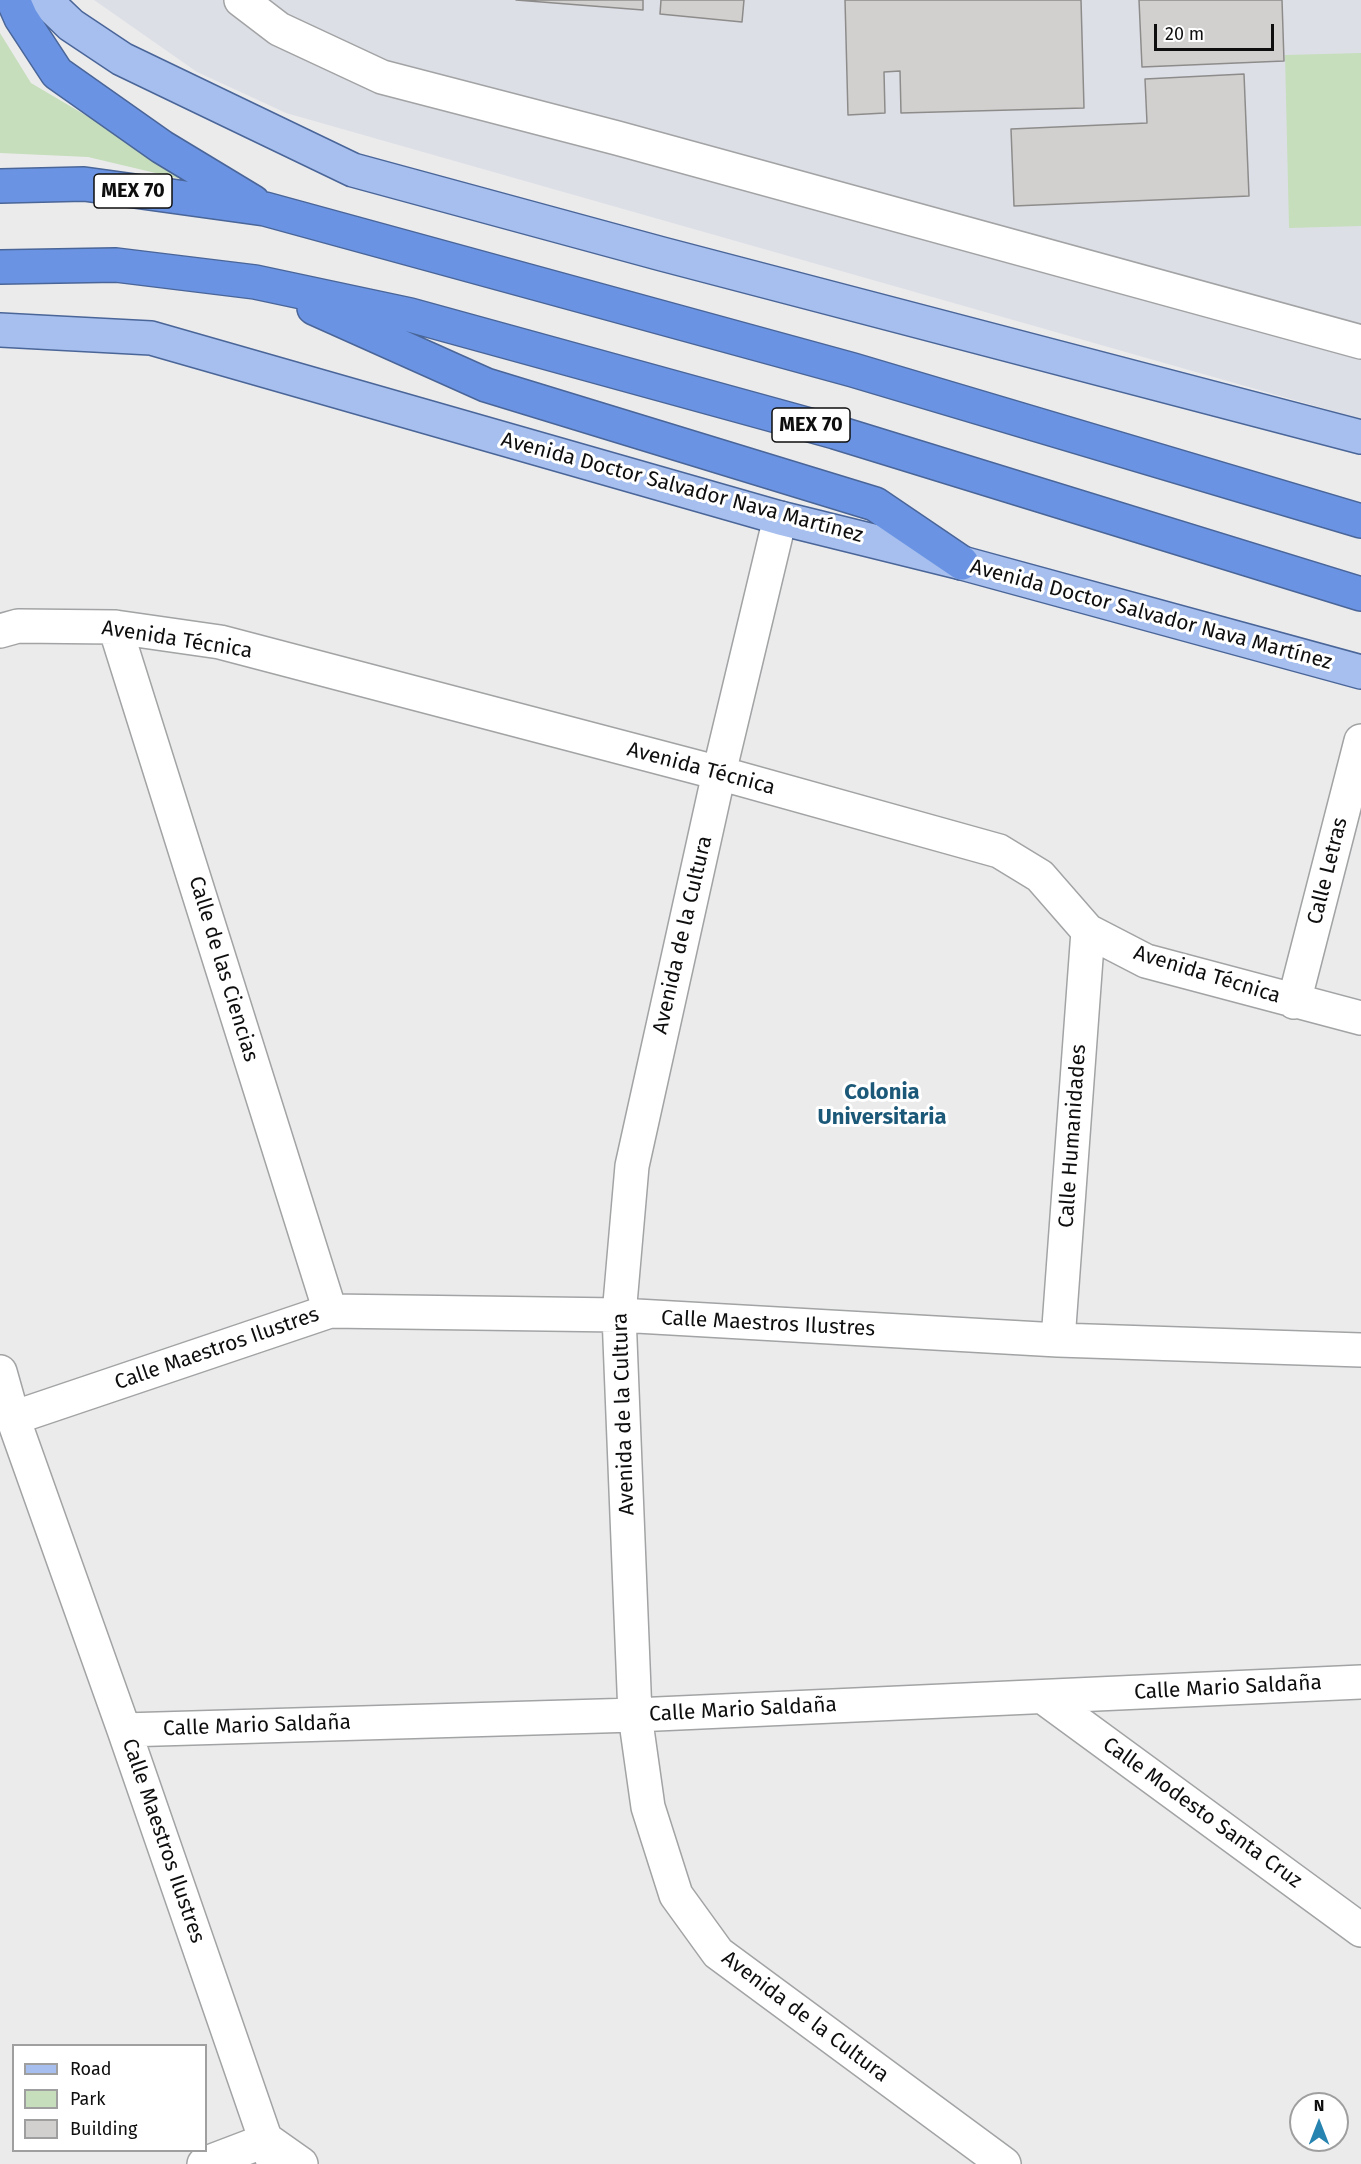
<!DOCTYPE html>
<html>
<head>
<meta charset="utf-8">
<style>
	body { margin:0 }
	#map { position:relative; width:1361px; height:2164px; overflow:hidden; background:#ebebec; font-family:"Fira Sans",sans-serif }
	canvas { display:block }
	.legend { position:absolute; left:12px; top:2044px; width:195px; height:108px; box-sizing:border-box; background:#fff; border:2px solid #9f9f9f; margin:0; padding:8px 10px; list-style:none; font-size:18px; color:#0e0e0e }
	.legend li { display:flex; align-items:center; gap:12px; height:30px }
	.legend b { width:30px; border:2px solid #9f9f9f }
	.north { position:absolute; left:1289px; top:2092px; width:60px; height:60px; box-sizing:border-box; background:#fff; border:2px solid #9f9f9f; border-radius:50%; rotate:0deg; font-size:16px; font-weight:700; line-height:24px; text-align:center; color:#0e0e0e }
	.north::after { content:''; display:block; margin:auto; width:21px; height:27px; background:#2783b0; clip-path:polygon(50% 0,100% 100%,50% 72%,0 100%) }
	.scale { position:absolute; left:1154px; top:24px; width:120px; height:27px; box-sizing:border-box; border:3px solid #0e0e0e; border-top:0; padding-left:8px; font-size:18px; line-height:21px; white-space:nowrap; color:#0e0e0e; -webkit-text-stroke:4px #fff; paint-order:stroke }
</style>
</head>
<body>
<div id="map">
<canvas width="1361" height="2164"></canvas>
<ul class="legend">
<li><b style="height:8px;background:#a6bfee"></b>Road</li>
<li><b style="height:16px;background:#c6debb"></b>Park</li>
<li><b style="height:16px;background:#d1d0cf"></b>Building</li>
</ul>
<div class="north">N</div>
<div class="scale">20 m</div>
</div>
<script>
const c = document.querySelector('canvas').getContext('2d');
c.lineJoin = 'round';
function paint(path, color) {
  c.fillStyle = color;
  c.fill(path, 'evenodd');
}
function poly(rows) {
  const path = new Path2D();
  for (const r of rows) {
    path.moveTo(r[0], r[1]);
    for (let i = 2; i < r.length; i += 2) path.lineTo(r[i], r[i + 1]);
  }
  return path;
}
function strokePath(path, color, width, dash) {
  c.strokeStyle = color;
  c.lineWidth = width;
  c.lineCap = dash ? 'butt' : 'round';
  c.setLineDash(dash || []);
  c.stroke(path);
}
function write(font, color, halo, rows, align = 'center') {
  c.font = font + ' "Fira Sans",sans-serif';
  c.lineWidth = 6;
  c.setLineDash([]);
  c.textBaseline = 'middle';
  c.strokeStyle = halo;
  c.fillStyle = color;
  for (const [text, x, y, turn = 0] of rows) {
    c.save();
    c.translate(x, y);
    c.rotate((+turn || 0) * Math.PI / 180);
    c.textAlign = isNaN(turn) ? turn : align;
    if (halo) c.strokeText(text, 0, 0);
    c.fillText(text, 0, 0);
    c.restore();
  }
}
paint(poly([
	[94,0,1361,0,1361,419,286,113,197,72]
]), '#dddfe7');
paint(poly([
	[0,33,31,83,202,184,88,157,0,153],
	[1361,53,1361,226,1289,228,1285,55]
]), '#c6debb');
const building = poly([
	[516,0,643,0,643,10,516,0],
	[661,0,744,0,742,22,660,14,661,0],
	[845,0,1081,0,1084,108,901,113,900,71,884,72,885,113,848,115,845,0],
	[1139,0,1282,0,1284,61,1142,67,1139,0],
	[1244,74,1249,196,1014,206,1011,129,1147,123,1145,79,1244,74]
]);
paint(building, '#d1d0cf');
strokePath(building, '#8d8c8b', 1.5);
const minor = poly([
	[241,0,279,29,382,77,617,138,1361,342],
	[780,518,719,773,632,1166,619,1315,635,1715,648,1807,676,1895,718,1953,1004,2164],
	[115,627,330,1311],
	[0,631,18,626,115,627,220,642,719,773,999,851,1040,876,1088,931,1146,961,1361,1018],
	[1294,1002,1361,741],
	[1058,1340,1088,931],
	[0,1372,13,1418,124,1730,274,2164],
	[13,1418,330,1311,619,1315,1058,1340,1361,1350],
	[1043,1697,1361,1930],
	[124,1730,635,1715,1361,1682],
	[204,2164,267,2140,301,2164]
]);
const major = poly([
	[45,0,71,25,122,59,353,170,662,254,1361,437],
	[0,330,151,338,780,518,962,563,1361,672]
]);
const highway = poly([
	[13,0,21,18,57,73,162,147,253,202],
	[0,186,84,184,265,209,853,370,1361,521],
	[0,267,116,265,255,282,410,315,835,432,1361,594],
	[314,308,486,385,875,504,962,563]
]);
strokePath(minor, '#a2a3a4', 36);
strokePath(major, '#4a6598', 36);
strokePath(highway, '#4a6598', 36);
strokePath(minor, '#fff', 33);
strokePath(major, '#a6bfee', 33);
strokePath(highway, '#6a94e3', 33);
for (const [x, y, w] of [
	[133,191,78],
	[811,425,78]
]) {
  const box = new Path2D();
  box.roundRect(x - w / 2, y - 17, w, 34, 4.5);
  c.fillStyle = '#fff';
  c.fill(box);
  strokePath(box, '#0e0e0e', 1.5);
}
write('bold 20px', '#0e0e0e', null, [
	["MEX 70",133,191],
	["MEX 70",811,425]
]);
write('21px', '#0e0e0e', '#fff', [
	["Avenida Doctor Salvador Nava Martínez",682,488,15],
	["Avenida Doctor Salvador Nava Martínez",1151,615,15],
	["Avenida Técnica",177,640,9],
	["Avenida Técnica",701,769,15],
	["Calle Letras",1328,871,-76],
	["Avenida de la Cultura",683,935,-77],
	["Calle de las Ciencias",223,969,73],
	["Avenida Técnica",1207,975,17],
	["Calle Humanidades",1073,1136,-86],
	["Calle Maestros Ilustres",768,1324,3],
	["Calle Maestros Ilustres",217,1349,-19],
	["Avenida de la Cultura",624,1414,-92],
	["Calle Mario Saldaña",1228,1688,-3],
	["Calle Mario Saldaña",743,1710,-3],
	["Calle Mario Saldaña",257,1726,-2],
	["Calle Modesto Santa Cruz",1202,1813,36],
	["Calle Maestros Ilustres",163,1841,71],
	["Avenida de la Cultura",805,2017,37]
]);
write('bold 22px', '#1c5979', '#fff', [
	["Colonia",882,1093],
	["Universitaria",882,1118]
]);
</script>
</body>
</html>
